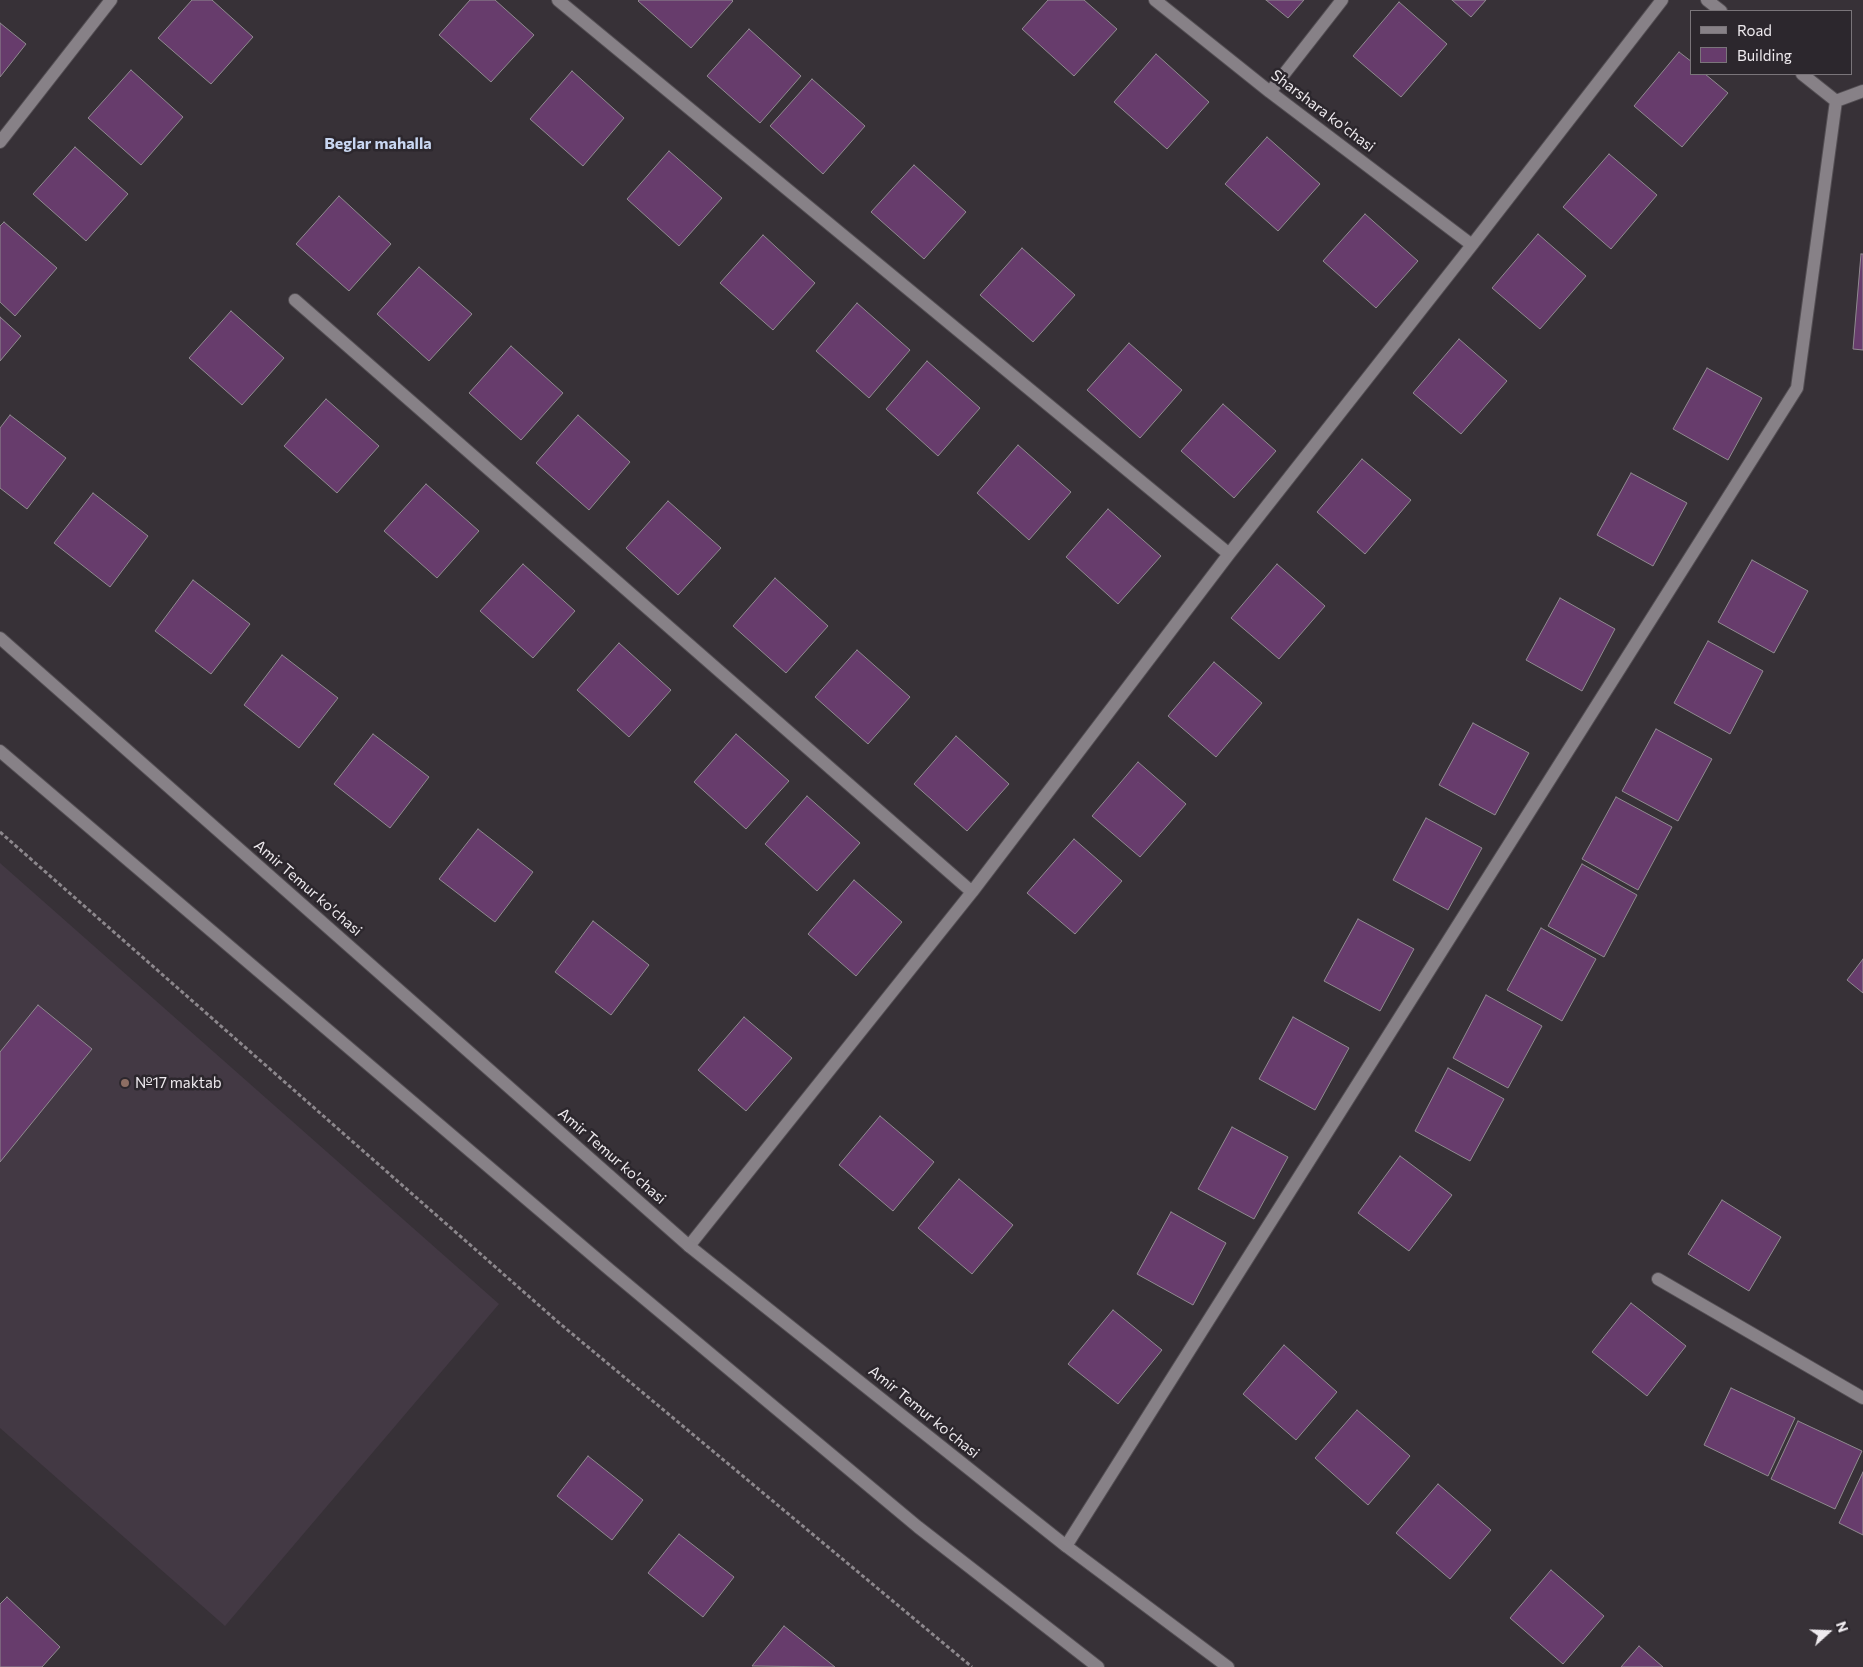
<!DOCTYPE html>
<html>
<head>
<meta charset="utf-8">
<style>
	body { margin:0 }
	#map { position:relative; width:1863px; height:1667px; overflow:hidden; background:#373137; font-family:Commissioner,sans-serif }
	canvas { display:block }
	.legend { position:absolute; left:1690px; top:10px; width:162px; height:65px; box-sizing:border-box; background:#2c272d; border:1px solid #7a757a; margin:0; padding:6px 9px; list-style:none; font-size:15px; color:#eeeaee }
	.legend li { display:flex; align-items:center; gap:10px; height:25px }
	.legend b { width:25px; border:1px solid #7a757a }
	.north { position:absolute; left:1803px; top:1607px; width:50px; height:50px; -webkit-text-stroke:4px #2c272d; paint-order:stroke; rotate:70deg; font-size:14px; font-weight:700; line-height:20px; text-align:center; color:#eeeaee }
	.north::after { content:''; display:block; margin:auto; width:18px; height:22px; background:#eeeaee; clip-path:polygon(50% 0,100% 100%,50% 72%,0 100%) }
</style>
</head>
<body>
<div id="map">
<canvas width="1863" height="1667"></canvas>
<ul class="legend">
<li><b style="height:6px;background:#878187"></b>Road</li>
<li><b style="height:14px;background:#673c6c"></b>Building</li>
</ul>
<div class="north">N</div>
</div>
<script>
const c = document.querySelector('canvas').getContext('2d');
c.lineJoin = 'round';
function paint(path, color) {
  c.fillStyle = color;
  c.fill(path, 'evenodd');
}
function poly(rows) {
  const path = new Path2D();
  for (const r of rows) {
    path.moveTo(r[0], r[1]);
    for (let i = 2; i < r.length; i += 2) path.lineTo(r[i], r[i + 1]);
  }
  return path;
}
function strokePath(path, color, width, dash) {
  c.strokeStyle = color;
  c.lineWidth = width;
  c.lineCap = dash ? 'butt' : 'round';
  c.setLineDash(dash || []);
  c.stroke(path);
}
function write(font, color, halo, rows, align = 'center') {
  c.font = font + ' Commissioner,sans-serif';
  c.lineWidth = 5;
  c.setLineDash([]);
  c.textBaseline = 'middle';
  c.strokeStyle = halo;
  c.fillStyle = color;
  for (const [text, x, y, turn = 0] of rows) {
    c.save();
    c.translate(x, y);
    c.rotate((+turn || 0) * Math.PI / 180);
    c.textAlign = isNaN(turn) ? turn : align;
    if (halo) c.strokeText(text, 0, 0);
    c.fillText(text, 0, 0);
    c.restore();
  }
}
paint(poly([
	[0,863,499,1304,225,1626,0,1428]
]), '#433944');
const building = poly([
	[192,0,212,0,253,37,211,84,158,38,192,0],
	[470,0,495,0,534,35,491,82,439,35,470,0],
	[639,0,732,0,733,1,691,48,638,1,639,0],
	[1048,0,1084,0,1117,29,1074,76,1022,29,1048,0],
	[1266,0,1304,0,1288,18,1266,0],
	[1452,0,1486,0,1471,17,1452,0],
	[1399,2,1447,44,1401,97,1353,56,1399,2],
	[0,23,26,44,0,77,0,23],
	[749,29,801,76,760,123,707,76,749,29],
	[1679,52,1692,62,1692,74,1705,74,1728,93,1682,147,1634,106,1679,52],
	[1156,54,1209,102,1167,149,1114,102,1156,54],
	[131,70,183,117,141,165,88,118,131,70],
	[572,71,624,118,583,166,530,119,572,71],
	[812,79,865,126,823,174,770,126,812,79],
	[1267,137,1320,184,1278,231,1225,184,1267,137],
	[75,147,128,194,86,241,33,194,75,147],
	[669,151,722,198,679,246,627,199,669,151],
	[1609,154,1657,195,1611,249,1563,207,1609,154],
	[914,165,966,212,924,259,871,212,914,165],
	[339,196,391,244,349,291,296,244,339,196],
	[1365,214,1418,261,1376,308,1323,261,1365,214],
	[4,222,57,268,15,316,0,302,0,226,4,222],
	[1538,234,1586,276,1540,329,1492,288,1538,234],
	[763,235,815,283,773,330,720,283,763,235],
	[1022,248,1075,295,1033,342,980,295,1022,248],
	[1861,254,1863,254,1863,350,1853,349,1861,254],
	[419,267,472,314,429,361,377,314,419,267],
	[857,303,910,350,869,398,816,351,857,303],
	[231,311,284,358,242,405,189,358,231,311],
	[0,317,21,336,0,361,0,317],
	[1459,339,1507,381,1461,434,1413,393,1459,339],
	[1129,343,1182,390,1140,438,1087,390,1129,343],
	[511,346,563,393,521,440,469,393,511,346],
	[927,361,980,408,938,456,886,409,927,361],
	[1707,368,1762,398,1728,460,1673,429,1707,368],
	[326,399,379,446,337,493,284,446,326,399],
	[1223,404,1276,451,1234,498,1181,451,1223,404],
	[10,415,66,458,27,509,0,488,0,428,10,415],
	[578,415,630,462,589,510,536,463,578,415],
	[1018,445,1071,492,1029,540,977,493,1018,445],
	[1362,459,1411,500,1365,554,1317,512,1362,459],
	[1631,473,1687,503,1653,566,1597,535,1631,473],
	[426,484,479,531,437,578,384,531,426,484],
	[93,493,148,536,110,587,54,543,93,493],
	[668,501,721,548,678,595,626,548,668,501],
	[1108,509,1161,556,1118,604,1066,557,1108,509],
	[1752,560,1808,591,1774,653,1718,622,1752,560],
	[523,564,575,611,533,658,480,611,523,564],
	[1277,564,1325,606,1279,659,1231,618,1277,564],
	[775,578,828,626,786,673,733,626,775,578],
	[193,580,250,624,211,674,155,631,193,580],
	[1560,598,1615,629,1582,691,1526,660,1560,598],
	[1708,641,1763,671,1730,734,1674,703,1708,641],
	[619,643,671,690,629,737,577,690,619,643],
	[857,650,910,697,868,744,815,697,857,650],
	[282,655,338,698,299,748,244,705,282,655],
	[1214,662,1262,703,1216,757,1168,716,1214,662],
	[1473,723,1529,753,1495,815,1439,785,1473,723],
	[1656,729,1712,759,1678,821,1622,791,1656,729],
	[373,734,429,777,390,828,334,784,373,734],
	[736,734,789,781,746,829,694,782,736,734],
	[956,736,1009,784,967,831,914,784,956,736],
	[1138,762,1186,804,1140,857,1092,816,1138,762],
	[807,796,860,843,817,891,765,844,807,796],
	[1616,797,1672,827,1638,890,1582,859,1616,797],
	[1426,818,1482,848,1448,910,1393,880,1426,818],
	[478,829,533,872,495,922,439,879,478,829],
	[1074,839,1122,881,1075,934,1027,893,1074,839],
	[1582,864,1637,895,1604,957,1548,926,1582,864],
	[854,880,902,922,856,976,808,934,854,880],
	[1358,919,1414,949,1380,1011,1324,981,1358,919],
	[593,921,649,965,611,1015,555,972,593,921],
	[1541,928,1596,959,1562,1021,1507,990,1541,928],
	[1863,959,1863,993,1847,980,1863,959],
	[1486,995,1542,1026,1508,1088,1453,1058,1486,995],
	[38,1005,92,1049,0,1162,0,1052,38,1005],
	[744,1017,792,1058,746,1111,698,1070,744,1017],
	[1293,1017,1349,1048,1315,1110,1259,1079,1293,1017],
	[1448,1068,1504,1099,1470,1161,1415,1131,1448,1068],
	[880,1116,934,1162,893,1211,839,1165,880,1116],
	[1232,1127,1288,1157,1254,1219,1198,1189,1232,1127],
	[1400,1156,1452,1195,1409,1251,1358,1213,1400,1156],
	[959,1179,1013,1225,972,1274,918,1228,959,1179],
	[1722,1200,1781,1237,1749,1291,1688,1254,1722,1200],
	[1171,1212,1226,1243,1193,1305,1137,1274,1171,1212],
	[1631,1303,1686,1346,1647,1396,1592,1352,1631,1303],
	[1113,1310,1162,1350,1118,1404,1068,1364,1113,1310],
	[1284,1345,1337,1392,1296,1440,1243,1394,1284,1345],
	[1731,1388,1795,1418,1768,1476,1704,1445,1731,1388],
	[1357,1410,1410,1456,1368,1505,1315,1458,1357,1410],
	[1798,1421,1862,1451,1835,1509,1771,1479,1798,1421],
	[588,1456,643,1500,612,1540,557,1496,588,1456],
	[1863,1472,1863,1535,1839,1523,1863,1472],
	[1438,1484,1491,1530,1450,1579,1396,1533,1438,1484],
	[679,1534,734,1577,703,1617,648,1573,679,1534],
	[1551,1570,1604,1616,1563,1664,1510,1618,1551,1570],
	[7,1597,60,1647,42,1667,0,1667,0,1604,7,1597],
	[784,1626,835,1667,752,1666,784,1626],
	[1639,1646,1663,1667,1621,1667,1639,1646]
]);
paint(building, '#673c6c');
strokePath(building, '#908a90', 1);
const lane = poly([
	[1658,1279,1863,1398]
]);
const street = poly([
	[558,0,1229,554],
	[1155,0,1270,92,1472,245],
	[1707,0,1721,11],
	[1270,92,1342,0],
	[1836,101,1863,91],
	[0,142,111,0],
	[295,300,972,892],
	[689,1246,972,892,1229,554,1472,245,1662,0],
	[1066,1546,1797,388,1836,101,1802,74]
]);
const secondary = poly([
	[0,638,689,1246,1066,1546,1228,1667],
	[0,751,610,1270,918,1527,1098,1667]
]);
strokePath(lane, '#544f54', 14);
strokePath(street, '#544f54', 14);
strokePath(secondary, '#544f54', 14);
strokePath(poly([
	[0,832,558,1322,972,1667]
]), '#8c878c', 3, [4, 2.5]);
strokePath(lane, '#878187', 12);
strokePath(street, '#878187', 12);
strokePath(secondary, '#878187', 12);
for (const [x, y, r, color] of [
	[125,1083,5,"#8d6e63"]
]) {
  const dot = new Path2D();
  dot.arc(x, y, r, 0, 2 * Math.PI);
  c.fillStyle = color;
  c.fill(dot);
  strokePath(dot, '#2c272d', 2);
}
write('15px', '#eeeaee', '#2c272d', [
	["Sharshara ko'chasi",1323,111,37],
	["Amir Temur ko'chasi",308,888,41],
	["Amir Temur ko'chasi",612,1156,41],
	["Amir Temur ko'chasi",924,1412,39]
]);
write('15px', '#eeeaee', '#2c272d', [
	["№17 maktab",135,1083]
], 'left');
write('bold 16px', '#c9d7f2', '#2c272d', [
	["Beglar mahalla",378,144]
]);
</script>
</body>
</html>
